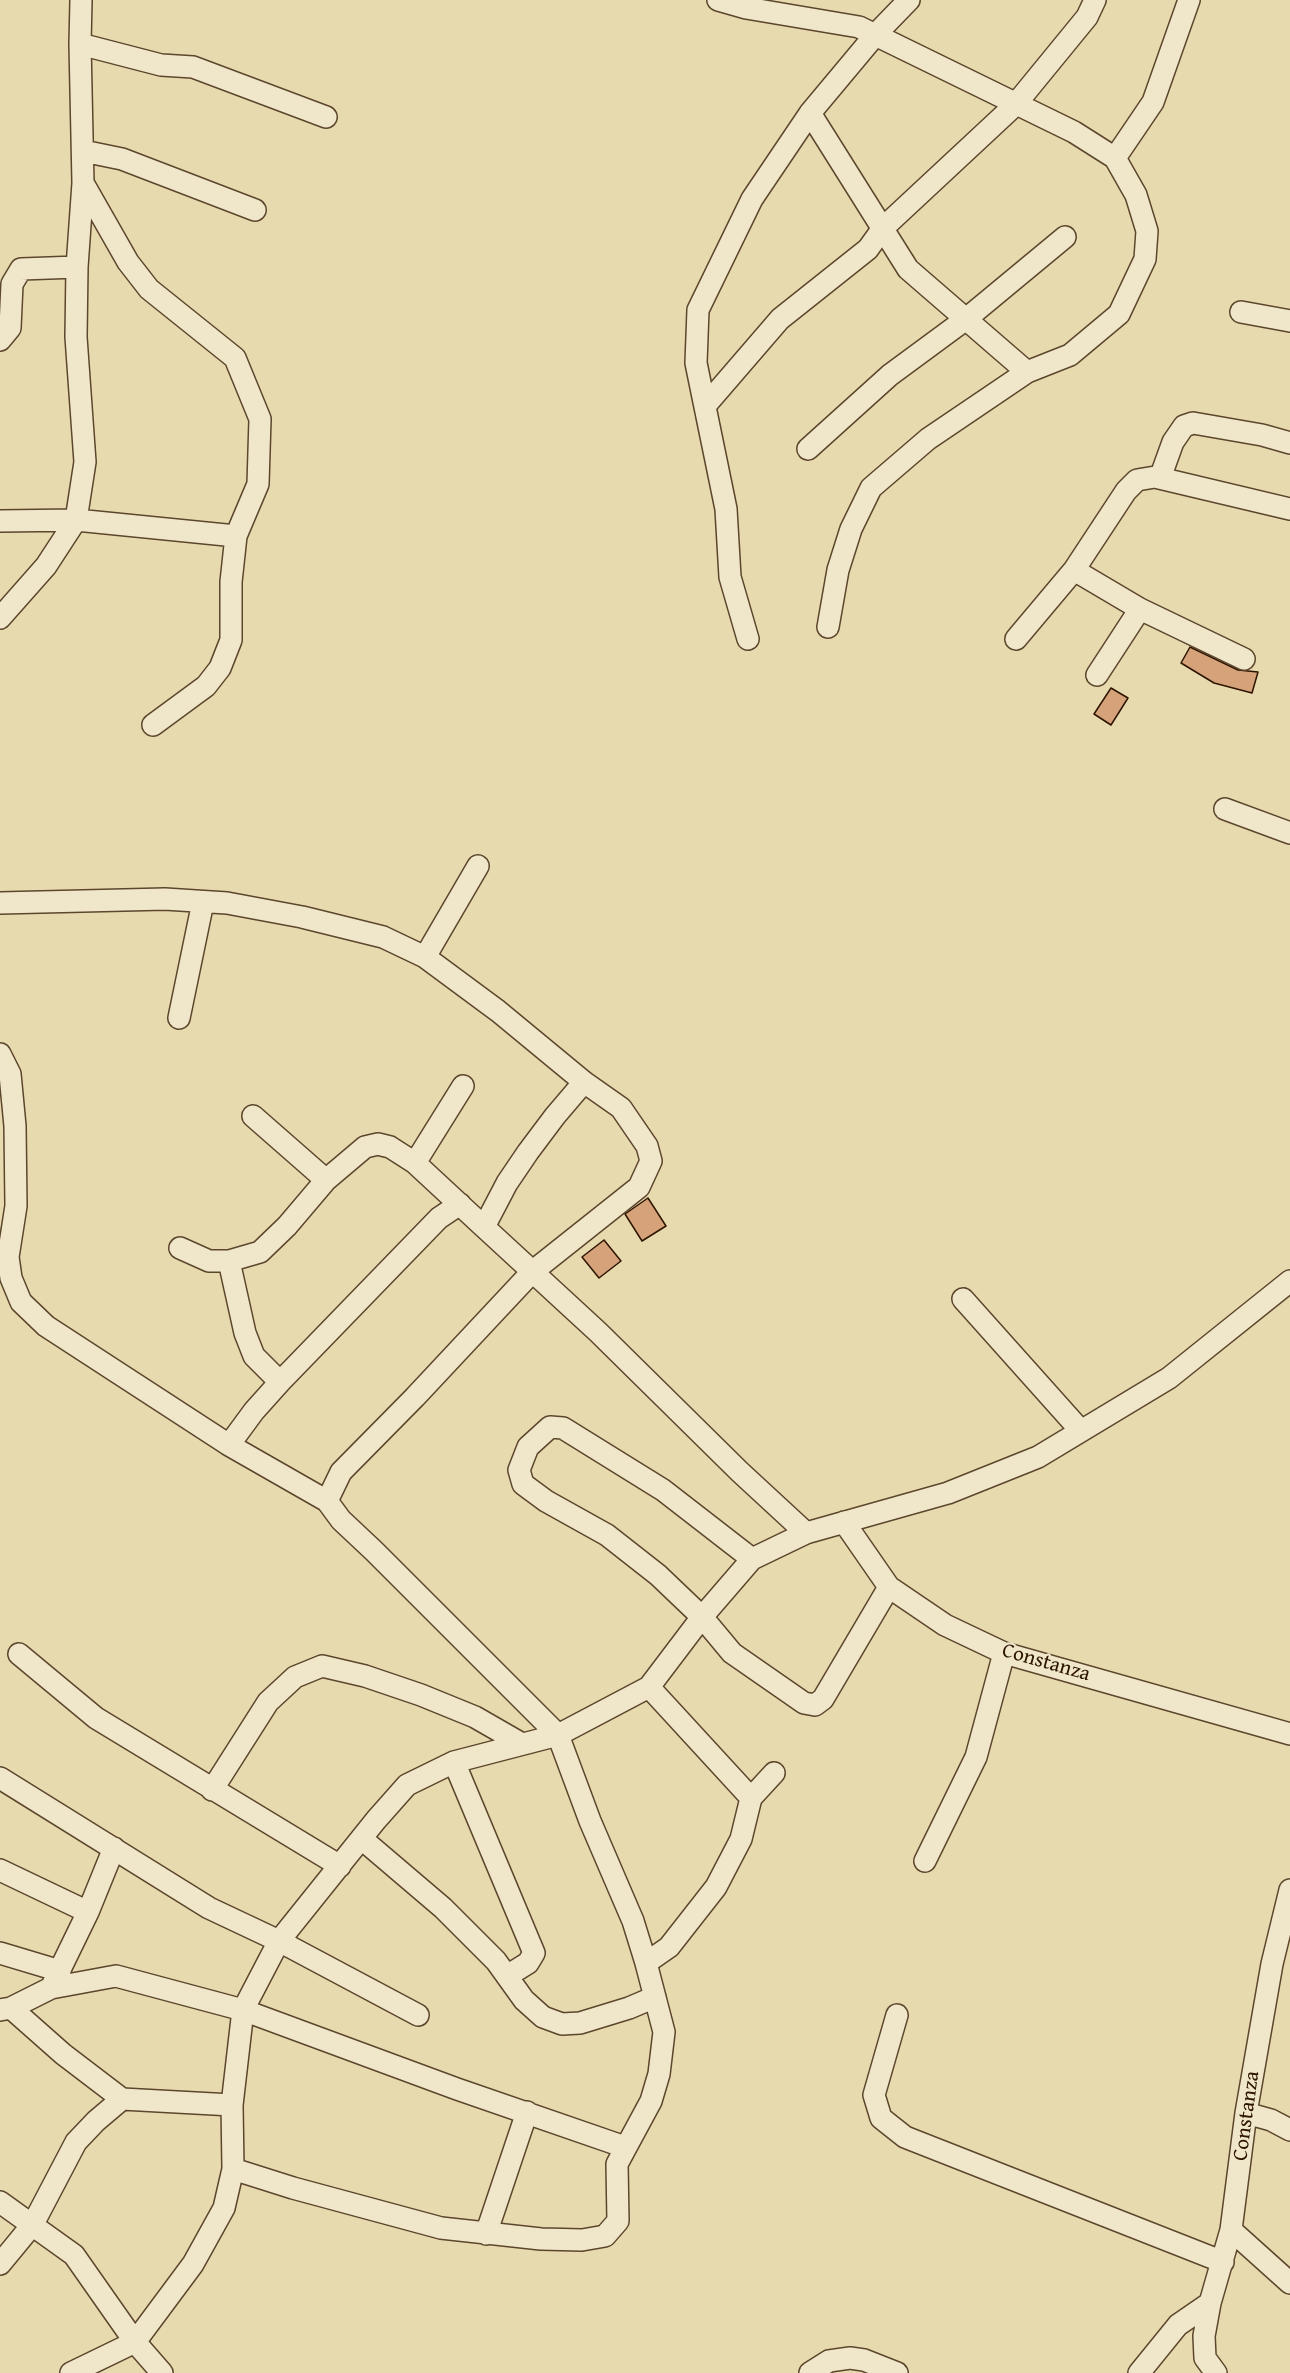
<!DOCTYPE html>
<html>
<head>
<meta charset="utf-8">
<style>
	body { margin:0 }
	canvas { display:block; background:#e8daaf }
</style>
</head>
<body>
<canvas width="1290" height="2373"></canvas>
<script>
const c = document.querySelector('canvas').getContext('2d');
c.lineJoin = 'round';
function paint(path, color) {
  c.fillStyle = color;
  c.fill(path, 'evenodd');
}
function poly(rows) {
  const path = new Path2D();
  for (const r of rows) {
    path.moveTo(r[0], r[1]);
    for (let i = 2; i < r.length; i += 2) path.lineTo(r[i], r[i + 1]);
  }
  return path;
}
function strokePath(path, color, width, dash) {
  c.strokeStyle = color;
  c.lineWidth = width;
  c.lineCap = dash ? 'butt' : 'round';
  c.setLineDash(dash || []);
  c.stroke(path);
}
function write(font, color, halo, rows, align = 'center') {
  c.font = font + ' "Gentium Book Plus",serif';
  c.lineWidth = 4.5;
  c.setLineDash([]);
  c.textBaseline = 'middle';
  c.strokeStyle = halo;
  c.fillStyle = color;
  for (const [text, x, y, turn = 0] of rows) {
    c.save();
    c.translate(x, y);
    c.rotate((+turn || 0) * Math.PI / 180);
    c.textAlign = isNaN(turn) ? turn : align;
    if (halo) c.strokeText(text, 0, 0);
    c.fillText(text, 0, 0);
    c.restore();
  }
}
const building = poly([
	[1190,647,1238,670,1258,672,1252,693,1214,683,1181,663,1190,647],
	[1111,688,1128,698,1111,725,1094,714,1111,688],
	[648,1198,666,1226,642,1241,625,1214,648,1198],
	[604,1240,621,1261,599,1278,582,1257,604,1240]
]);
paint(building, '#d5a279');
strokePath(building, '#2d1500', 1.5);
const minor = poly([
	[718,0,746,8,859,27,1074,132,1115,158,1136,195,1147,231,1145,259,1119,314,1070,355,1027,372,928,439,871,488,851,529,838,570,828,627],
	[80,44,161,65,193,67,326,117],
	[810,113,908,269,1027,372],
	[83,151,122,159,255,210],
	[1115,158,1153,102,1189,0],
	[83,183,128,262,149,289,235,358,260,419,258,484,236,536,231,582,231,640,220,668,206,686,153,725],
	[1241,312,1290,321],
	[0,340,10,328,12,284,21,269,77,267],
	[705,406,780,319,868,249,883,228,1015,105,1087,17,1095,0],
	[808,449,890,375,966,319,1065,237],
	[1160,478,1173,442,1184,426,1193,423,1262,435,1290,443],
	[0,521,76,520,236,536],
	[1074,570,1140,609,1244,659],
	[0,618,46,566,76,520,85,462,76,337,77,267,83,183,80,44,81,0],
	[748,639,730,577,726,509,696,363,698,310,752,199,810,113,876,34,909,0],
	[1016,639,1074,570,1126,491,1137,480,1155,477,1290,509],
	[1097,675,1140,609],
	[1225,809,1290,833],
	[0,903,165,899,227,903,302,917,383,937,425,957,498,1011,584,1082,621,1108,647,1146,651,1161,639,1187,532,1272,415,1397,341,1472,327,1501],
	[425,957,478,866],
	[179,1018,203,902],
	[0,1054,10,1074,15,1126,16,1206,8,1257,11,1278,21,1302,46,1326,229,1445],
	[253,1116,326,1180],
	[415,1163,463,1086],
	[484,1227,598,1332,740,1472,806,1533],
	[180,1248,209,1261,229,1261,260,1252,287,1226,326,1180,365,1147,378,1144,390,1147,415,1163,484,1227,507,1183,528,1152,555,1116,584,1082],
	[229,1261,245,1333,254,1356,280,1382],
	[963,1299,1081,1431],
	[844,1522,889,1587,945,1625,1004,1653,1290,1734],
	[752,1559,663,1490,563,1428,550,1427,528,1447,519,1470,523,1484,546,1501,607,1535,658,1575,702,1617,732,1653,804,1703,815,1705,823,1699,889,1587],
	[19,1654,96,1718,340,1866],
	[649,1687,751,1798],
	[454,1762,534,1953,528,1963,507,1976],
	[0,1778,209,1908,279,1941,418,2015],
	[212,1790,268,1702,295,1677,322,1666,365,1676,421,1695,475,1717,522,1744],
	[362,1839,443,1908,496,1961,524,2000,543,2017,562,2024,580,2023,629,2008,655,1997],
	[925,1861,976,1757,1004,1653],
	[0,1870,88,1912,114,1848],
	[0,1953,60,1971],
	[646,1963,669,1947,716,1887,741,1839,751,1798,774,1773],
	[51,1988,88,1912],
	[11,2008,63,2054,122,2099,232,2105],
	[0,2010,11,2008,51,1988,116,1976,243,2010,457,2089,625,2147],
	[897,2015,874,2095,881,2118,905,2137,1223,2262],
	[1246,2113,1271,2120,1290,2130],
	[233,2169,293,2188,441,2228,541,2239,582,2240,605,2236,618,2221,617,2164,651,2101,659,2074,664,2032,646,1963,633,1921,590,1821,558,1735,374,1551,341,1520,327,1501,229,1445,254,1411,280,1382,439,1218,460,1204],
	[0,2202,74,2255,135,2342,162,2373],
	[1231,2230,1290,2283],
	[486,2234,527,2112],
	[0,2264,33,2224,76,2142,96,2121,122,2099],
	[71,2373,135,2342,193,2264,224,2208,233,2169,232,2105,243,2010,279,1941,376,1820,407,1785,454,1762,558,1735,649,1687,702,1617,752,1559,806,1533,948,1493,1038,1457,1169,1378,1290,1281],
	[810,2373,829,2361,850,2358,864,2360,897,2373],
	[1139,2373,1178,2325,1210,2303],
	[1216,2373,1205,2358,1204,2336,1210,2303,1231,2230,1246,2113,1272,1964,1290,1890]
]);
strokePath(minor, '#5c462c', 24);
strokePath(minor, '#f0e7cb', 21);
write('21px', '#2d1500', '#f0e7cb', [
	["Constanza",1046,1663,16],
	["Constanza",1247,2116,-82]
]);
</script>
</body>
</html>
